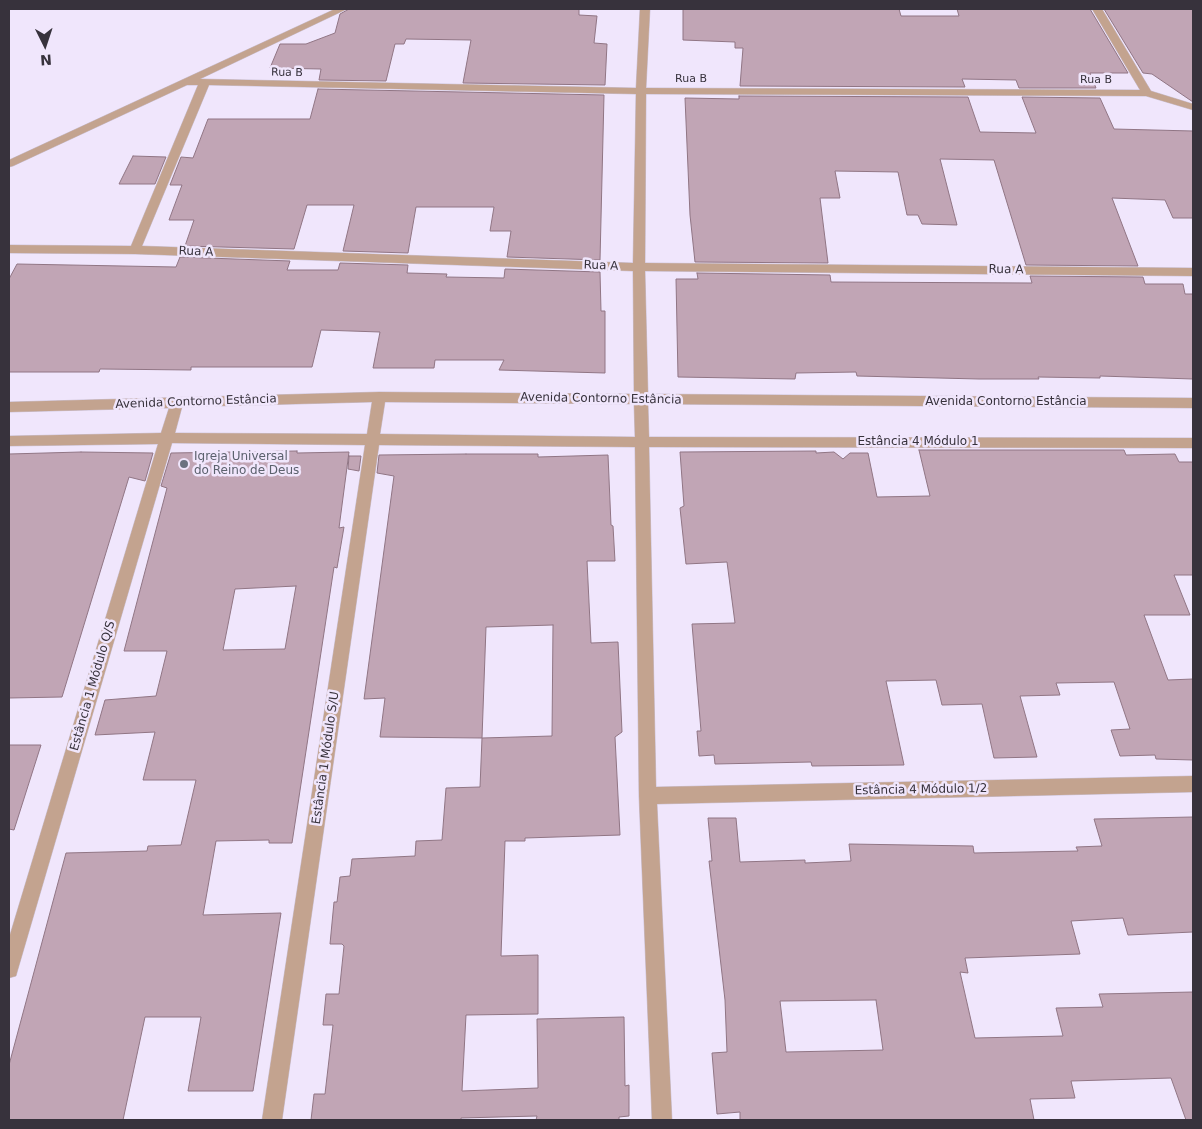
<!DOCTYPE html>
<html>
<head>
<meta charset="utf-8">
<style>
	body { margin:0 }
	#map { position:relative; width:1202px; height:1129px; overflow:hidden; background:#f0e6fc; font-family:"DejaVu Sans",sans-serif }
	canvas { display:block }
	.frame { position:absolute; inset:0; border:10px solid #37323c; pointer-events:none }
	.north { position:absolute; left:20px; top:20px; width:50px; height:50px; -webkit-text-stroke:4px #f0e6fc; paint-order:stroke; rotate:176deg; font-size:14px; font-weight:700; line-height:20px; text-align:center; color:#37323c }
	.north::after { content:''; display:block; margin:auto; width:18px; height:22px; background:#37323c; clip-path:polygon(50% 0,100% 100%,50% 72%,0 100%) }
</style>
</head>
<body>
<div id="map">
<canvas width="1202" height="1129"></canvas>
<div class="frame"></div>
<div class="north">N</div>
</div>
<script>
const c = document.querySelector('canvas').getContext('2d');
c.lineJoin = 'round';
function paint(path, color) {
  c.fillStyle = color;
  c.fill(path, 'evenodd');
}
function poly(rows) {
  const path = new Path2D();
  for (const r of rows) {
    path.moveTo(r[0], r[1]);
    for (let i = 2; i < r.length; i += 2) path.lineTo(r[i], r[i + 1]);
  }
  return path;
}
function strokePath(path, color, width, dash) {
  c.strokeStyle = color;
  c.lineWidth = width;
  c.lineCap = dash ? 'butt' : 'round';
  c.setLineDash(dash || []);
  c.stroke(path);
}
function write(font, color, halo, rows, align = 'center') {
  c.font = font + ' "DejaVu Sans",sans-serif';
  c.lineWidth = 5;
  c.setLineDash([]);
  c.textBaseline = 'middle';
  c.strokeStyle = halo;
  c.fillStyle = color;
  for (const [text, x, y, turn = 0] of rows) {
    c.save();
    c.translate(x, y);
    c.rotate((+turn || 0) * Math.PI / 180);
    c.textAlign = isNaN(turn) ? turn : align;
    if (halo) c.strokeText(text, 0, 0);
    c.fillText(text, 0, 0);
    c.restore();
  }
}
const building = poly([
	[349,9,579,9,579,15,597,16,594,43,607,44,605,85,463,83,471,40,406,39,404,44,395,44,386,81,319,80,321,69,270,68,280,44,306,44,335,33,340,14,349,9],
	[683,9,899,9,901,16,959,16,957,9,1090,9,1128,73,1090,73,1096,88,1019,88,1016,80,962,79,965,87,740,86,743,48,735,48,735,42,683,40,683,9],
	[1104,9,1193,9,1193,102,1152,74,1143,73,1104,9],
	[318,89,604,95,600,260,507,257,511,231,490,231,494,207,416,207,408,253,343,251,354,205,307,205,294,249,185,246,194,220,169,220,182,185,170,185,181,157,193,158,208,119,310,119,318,89],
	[739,96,968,97,980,132,1036,133,1022,97,1100,98,1114,129,1193,131,1193,218,1173,218,1165,200,1112,198,1138,266,1026,265,994,160,940,159,957,225,922,224,918,215,907,215,898,172,835,171,840,198,820,198,828,263,695,262,690,215,685,98,739,99,739,96],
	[133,156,166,157,155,184,119,184,133,156],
	[180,257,290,261,287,270,338,270,340,263,408,265,407,273,447,274,446,277,504,278,505,269,600,272,601,311,605,311,605,373,499,370,504,360,435,360,434,368,373,368,380,332,321,330,312,367,191,367,191,370,100,369,99,372,9,372,9,279,17,264,176,267,180,257],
	[697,273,830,275,831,282,1032,283,1030,276,1143,277,1145,284,1183,284,1185,294,1193,294,1193,379,1100,376,1100,378,1038,377,1039,379,979,379,857,376,856,372,796,373,795,379,678,377,676,279,698,279,697,273],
	[919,450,1124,450,1126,455,1175,454,1179,462,1193,462,1193,575,1174,575,1190,615,1144,615,1168,680,1193,679,1193,760,1156,759,1155,755,1120,756,1111,730,1130,729,1114,682,1056,683,1060,695,1020,696,1037,757,994,758,982,704,942,705,936,680,886,681,904,765,812,766,811,762,715,764,714,755,699,756,697,731,701,731,692,624,735,623,727,562,686,564,680,508,684,506,680,452,816,451,816,453,834,452,843,459,850,453,868,453,877,497,930,496,919,450],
	[297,451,297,453,349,452,339,528,344,527,337,568,334,567,292,843,269,843,269,840,216,841,203,915,281,913,253,1091,188,1091,201,1017,145,1017,123,1120,9,1120,9,1065,66,853,147,851,148,846,181,845,196,780,143,780,155,732,95,735,105,700,156,696,167,651,124,651,167,488,161,486,171,453,297,451],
	[296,586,285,649,223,650,235,589,296,586],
	[81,452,153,453,145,481,129,477,62,697,9,698,9,454,81,452],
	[466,454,538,454,538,457,608,455,611,525,613,526,615,561,587,561,591,643,618,642,622,732,615,737,620,835,525,838,525,841,505,841,501,956,538,955,538,1014,466,1015,462,1091,538,1088,537,1019,624,1017,625,1086,629,1085,629,1116,619,1117,619,1120,536,1120,537,1116,461,1118,461,1120,311,1120,314,1094,325,1094,333,1025,323,1025,326,994,339,994,344,946,342,944,330,944,334,902,337,902,340,877,350,876,352,859,415,856,416,841,442,840,446,788,480,787,482,738,380,737,385,698,364,699,394,476,377,473,379,455,466,454],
	[553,625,552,736,482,738,486,627,553,625],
	[349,456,361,456,359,471,348,469,349,456],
	[9,745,41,745,14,830,9,829,9,745],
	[1193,817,1193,932,1128,935,1123,918,1071,921,1080,954,965,958,968,973,960,972,975,1038,1063,1036,1056,1008,1103,1007,1099,994,1193,992,1193,1120,1186,1120,1171,1078,1071,1081,1075,1098,1030,1099,1034,1120,740,1120,740,1112,717,1114,712,1053,727,1052,725,1000,709,861,712,861,708,818,736,818,740,862,805,860,805,863,851,861,849,844,973,846,974,853,1078,851,1076,847,1102,846,1094,819,1193,817],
	[876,1000,883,1050,786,1052,780,1001,876,1000]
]);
paint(building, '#c1a5b5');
strokePath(building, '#907584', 1);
const minor = poly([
	[335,9,347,9,200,79,636,88,640,9,650,9,646,88,1140,90,1092,9,1102,9,1151,91,1193,104,1193,110,1146,96,646,94,645,263,1193,268,1193,276,645,271,648,394,1193,398,1193,408,648,404,649,437,1193,438,1193,448,649,447,656,787,1193,776,1193,792,657,804,672,1120,652,1120,639,796,635,447,379,445,282,1120,262,1120,365,445,172,443,18,969,16,976,9,978,9,938,158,444,9,446,9,436,161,433,169,408,9,412,9,402,379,392,634,394,633,271,135,254,9,253,9,245,131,246,198,85,187,85,13,166,9,167,9,160,335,9],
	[209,85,636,94,633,263,142,246,209,85],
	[372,402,367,434,175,433,182,407,372,402],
	[385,402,634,404,635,437,380,434,385,402]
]);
strokePath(minor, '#cbc2d6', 1);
paint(minor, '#c3a38f');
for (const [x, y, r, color] of [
	[184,464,5,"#6b7280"]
]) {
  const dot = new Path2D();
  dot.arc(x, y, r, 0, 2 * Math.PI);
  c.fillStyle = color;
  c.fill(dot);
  strokePath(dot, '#f0e6fc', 2);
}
write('11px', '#37323c', '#f0e6fc', [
	["Rua B",287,73,1],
	["Rua B",691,79],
	["Rua B",1096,80]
]);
write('12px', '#37323c', '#f0e6fc', [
	["Rua A",196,252,2],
	["Rua A",601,266,2],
	["Rua A",1006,270,1],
	["Avenida Contorno Estância",601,399,1],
	["Avenida Contorno Estância",196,402,-2],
	["Avenida Contorno Estância",1006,402],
	["Estância 4 Módulo 1",918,442],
	["Estância 1 Módulo Q/S",93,686,-74],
	["Estância 1 Módulo S/U",326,758,-82],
	["Estância 4 Módulo 1/2",921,790,-1]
]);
write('12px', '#5b616d', '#f0e6fc', [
	["Igreja Universal",194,457],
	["do Reino de Deus",194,471]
], 'left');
</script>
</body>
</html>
